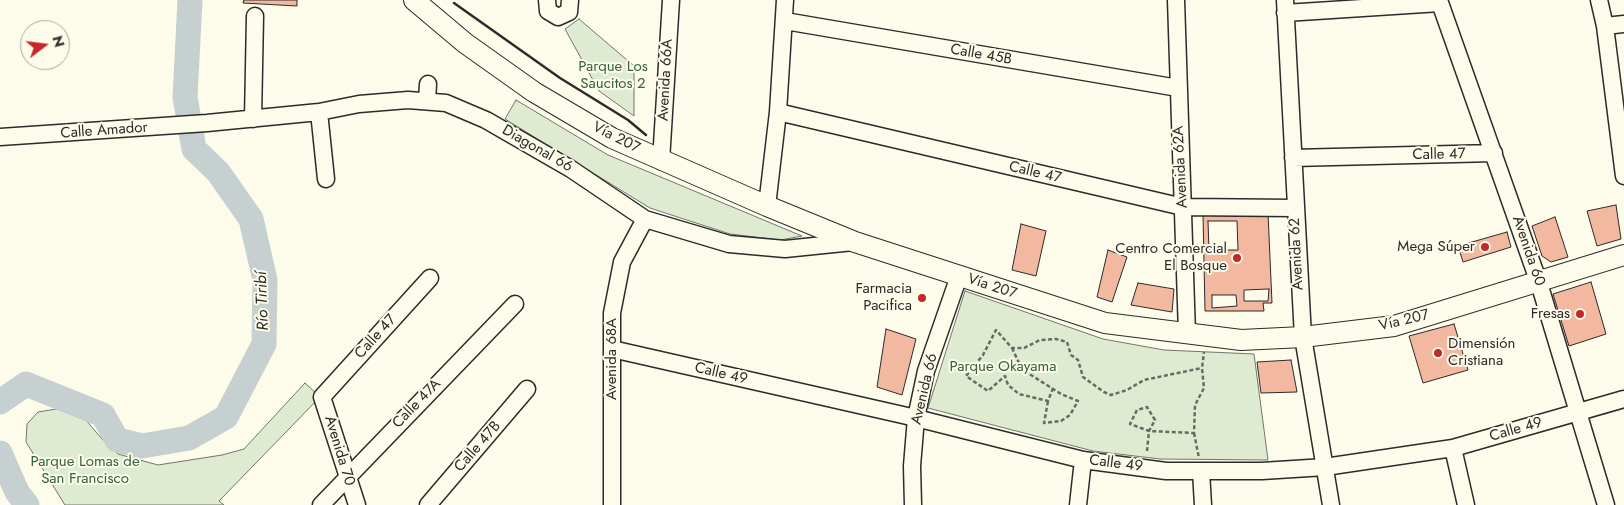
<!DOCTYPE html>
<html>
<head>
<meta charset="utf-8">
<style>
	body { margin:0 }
	#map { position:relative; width:1624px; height:505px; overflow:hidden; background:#fdfbea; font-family:Jost,sans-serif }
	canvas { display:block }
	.north { position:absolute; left:20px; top:20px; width:50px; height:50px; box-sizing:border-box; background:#fdfbea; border:1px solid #a9a89e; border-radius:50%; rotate:75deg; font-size:14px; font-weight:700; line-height:20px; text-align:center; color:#2b2b2b }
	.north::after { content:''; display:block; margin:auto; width:18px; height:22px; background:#c62828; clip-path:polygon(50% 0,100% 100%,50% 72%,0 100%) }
</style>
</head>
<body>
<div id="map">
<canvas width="1624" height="505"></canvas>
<div class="north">N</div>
</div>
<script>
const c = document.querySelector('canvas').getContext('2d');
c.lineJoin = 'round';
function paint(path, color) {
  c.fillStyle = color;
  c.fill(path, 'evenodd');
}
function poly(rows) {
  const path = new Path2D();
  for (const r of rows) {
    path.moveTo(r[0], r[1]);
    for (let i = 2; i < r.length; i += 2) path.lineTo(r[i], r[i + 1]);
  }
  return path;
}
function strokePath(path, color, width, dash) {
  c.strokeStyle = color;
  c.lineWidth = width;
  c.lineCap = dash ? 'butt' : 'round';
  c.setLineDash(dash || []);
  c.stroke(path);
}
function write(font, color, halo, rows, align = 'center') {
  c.font = font + ' Jost,sans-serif';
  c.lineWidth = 4;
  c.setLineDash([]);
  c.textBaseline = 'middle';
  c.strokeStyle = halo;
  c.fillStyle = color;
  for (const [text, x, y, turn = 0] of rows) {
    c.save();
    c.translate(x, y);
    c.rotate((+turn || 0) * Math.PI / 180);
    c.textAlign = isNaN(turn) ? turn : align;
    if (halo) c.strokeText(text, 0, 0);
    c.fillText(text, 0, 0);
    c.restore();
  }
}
const green = poly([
	[579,19,634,66,634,116,599,91,565,29,579,19],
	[516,100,608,155,802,236,780,240,730,234,650,208,505,119,516,100],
	[965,291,1103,339,1164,350,1254,354,1268,460,1160,459,1093,451,928,408,965,291],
	[305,383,320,397,219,501,224,505,65,505,26,442,27,424,38,412,56,409,84,418,102,439,118,454,158,465,222,455,244,449,305,383]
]);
paint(green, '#deebd1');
strokePath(green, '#74746e', 1);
strokePath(poly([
	[0,402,26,384,103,415,117,440,142,446,189,438,226,417,264,344,265,280,251,219,218,172,194,149,185,97,190,0],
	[0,453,17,492,27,505]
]), '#c7d0d0', 25);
const building = poly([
	[244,0,297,0,297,6,243,3,244,0],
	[1616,205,1621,239,1597,246,1587,211,1616,205],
	[1268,213,1272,303,1263,303,1264,311,1205,311,1203,214,1268,213],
	[1555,217,1568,257,1551,262,1542,256,1532,226,1555,217],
	[1208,221,1237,221,1238,250,1209,250,1208,221],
	[1021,224,1046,231,1036,276,1012,270,1021,224],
	[1507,232,1511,247,1463,262,1458,246,1507,232],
	[1108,250,1127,257,1112,302,1097,297,1108,250],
	[1591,282,1606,334,1569,346,1553,294,1591,282],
	[1138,283,1174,289,1172,312,1131,305,1138,283],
	[1269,289,1268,301,1244,301,1244,290,1269,289],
	[1212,295,1236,295,1237,306,1212,308,1212,295],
	[1454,324,1468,370,1423,383,1409,336,1454,324],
	[886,329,916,339,902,395,877,387,886,329],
	[1291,360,1297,392,1261,393,1257,362,1291,360]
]);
paint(building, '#f2b8a0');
strokePath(building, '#2b2b2b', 1);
const minor = poly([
	[547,0,548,11,558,17,569,12,570,0],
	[1176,0,1187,334],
	[1285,0,1303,337,1331,505],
	[1439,0,1539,283,1606,505],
	[1599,0,1605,26,1624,176],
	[1285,13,1440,3],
	[785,21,1178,88],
	[1605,26,1624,24],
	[427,101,428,84],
	[319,112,326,179],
	[778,112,1183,207,1295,208],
	[253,119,255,16],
	[0,137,207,123,319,112,359,104,408,100,446,103,486,120,571,169,645,219,729,244,785,249,853,242],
	[1293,158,1494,153],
	[661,161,671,0],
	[767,206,778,112,785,0],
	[612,349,916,418,1083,460,1166,471,1262,471,1325,467,1453,448,1624,399],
	[1453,448,1466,505],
	[1201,471,1203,505],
	[321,505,515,304],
	[357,505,322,397,430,278],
	[428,505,527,389],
	[612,505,612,313,622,262,645,219],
	[913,505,912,466,916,418,926,371,959,276],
	[1078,505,1083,460]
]);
const major = poly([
	[414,0,465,43,534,92,612,138,767,206,855,242,1105,323,1241,340,1303,337,1394,326,1624,255]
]);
strokePath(minor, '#2b2b2b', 19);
strokePath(major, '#2b2b2b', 22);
strokePath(poly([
	[1012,348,1020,365,1031,375,1061,394,1078,401,1070,415,1061,421,1044,423,1048,401],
	[1053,388,1048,401,1019,394,1008,385,1005,376,988,391,966,376,983,355,996,330,1012,348,1024,348,1040,340,1056,339,1067,342,1071,355,1078,360,1083,377,1104,392,1111,395,1127,390,1144,380,1202,368],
	[1194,433,1199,458],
	[1147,451,1149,431,1155,420,1147,407,1137,410,1130,424,1149,431,1194,433,1195,405,1204,388,1202,368,1204,352]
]), '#6a6964', 2.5, [4, 2.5]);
strokePath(minor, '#fdfbea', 16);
strokePath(major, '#fdfbea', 20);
strokePath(poly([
	[454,3,560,78,628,120,646,135]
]), '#2b2b2b', 2.5);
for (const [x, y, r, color] of [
	[1485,247,5,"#c62828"],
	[1237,258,5,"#c62828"],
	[922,298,5,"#c62828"],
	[1580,314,5,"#c62828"],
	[1438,353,5,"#c62828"]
]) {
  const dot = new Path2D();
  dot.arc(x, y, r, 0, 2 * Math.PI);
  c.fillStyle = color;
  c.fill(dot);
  strokePath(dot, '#fdfbea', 2);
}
write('15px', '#2b2b2b', '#fdfbea', [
	["Calle 45B",981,55,10],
	["Avenida 66A",666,80,-87],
	["Calle Amador",104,131,-4],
	["Vía 207",616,138,27],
	["Diagonal 66",537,149,30],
	["Calle 47",1439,155,-1],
	["Avenida 62A",1181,167,-93],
	["Calle 47",1035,173,13],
	["Avenida 60",1528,251,71],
	["Avenida 62",1297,254,-93],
	["Vía 207",992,287,18],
	["Vía 207",1404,321,-13],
	["Calle 47",376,337,-48],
	["Avenida 68A",612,359,-90],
	["Calle 49",721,374,13],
	["Avenida 66",925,389,-77],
	["Calle 47A",417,404,-46],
	["Calle 49",1516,430,-16],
	["Calle 47B",478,447,-49],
	["Avenida 70",339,451,73],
	["Calle 49",1116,464,7]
]);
write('15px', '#34623c', '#fdfbea', [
	["Parque Los",613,67],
	["Saucitos 2",613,84],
	["Parque Okayama",1003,367],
	["Parque Lomas de",85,462],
	["San Francisco",85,479]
]);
write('15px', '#2b2b2b', '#fdfbea', [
	["Mega Súper",1475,247],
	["Centro Comercial",1227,249],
	["El Bosque",1227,266],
	["Farmacia",912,289],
	["Pacifica",912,306],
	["Fresas",1570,314],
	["Dimensión",1448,344,"left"],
	["Cristiana",1448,361,"left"]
], 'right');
write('italic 16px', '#2b2b2b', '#fdfbea', [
	["Río Tiribí",263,301,-92]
]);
</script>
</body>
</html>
